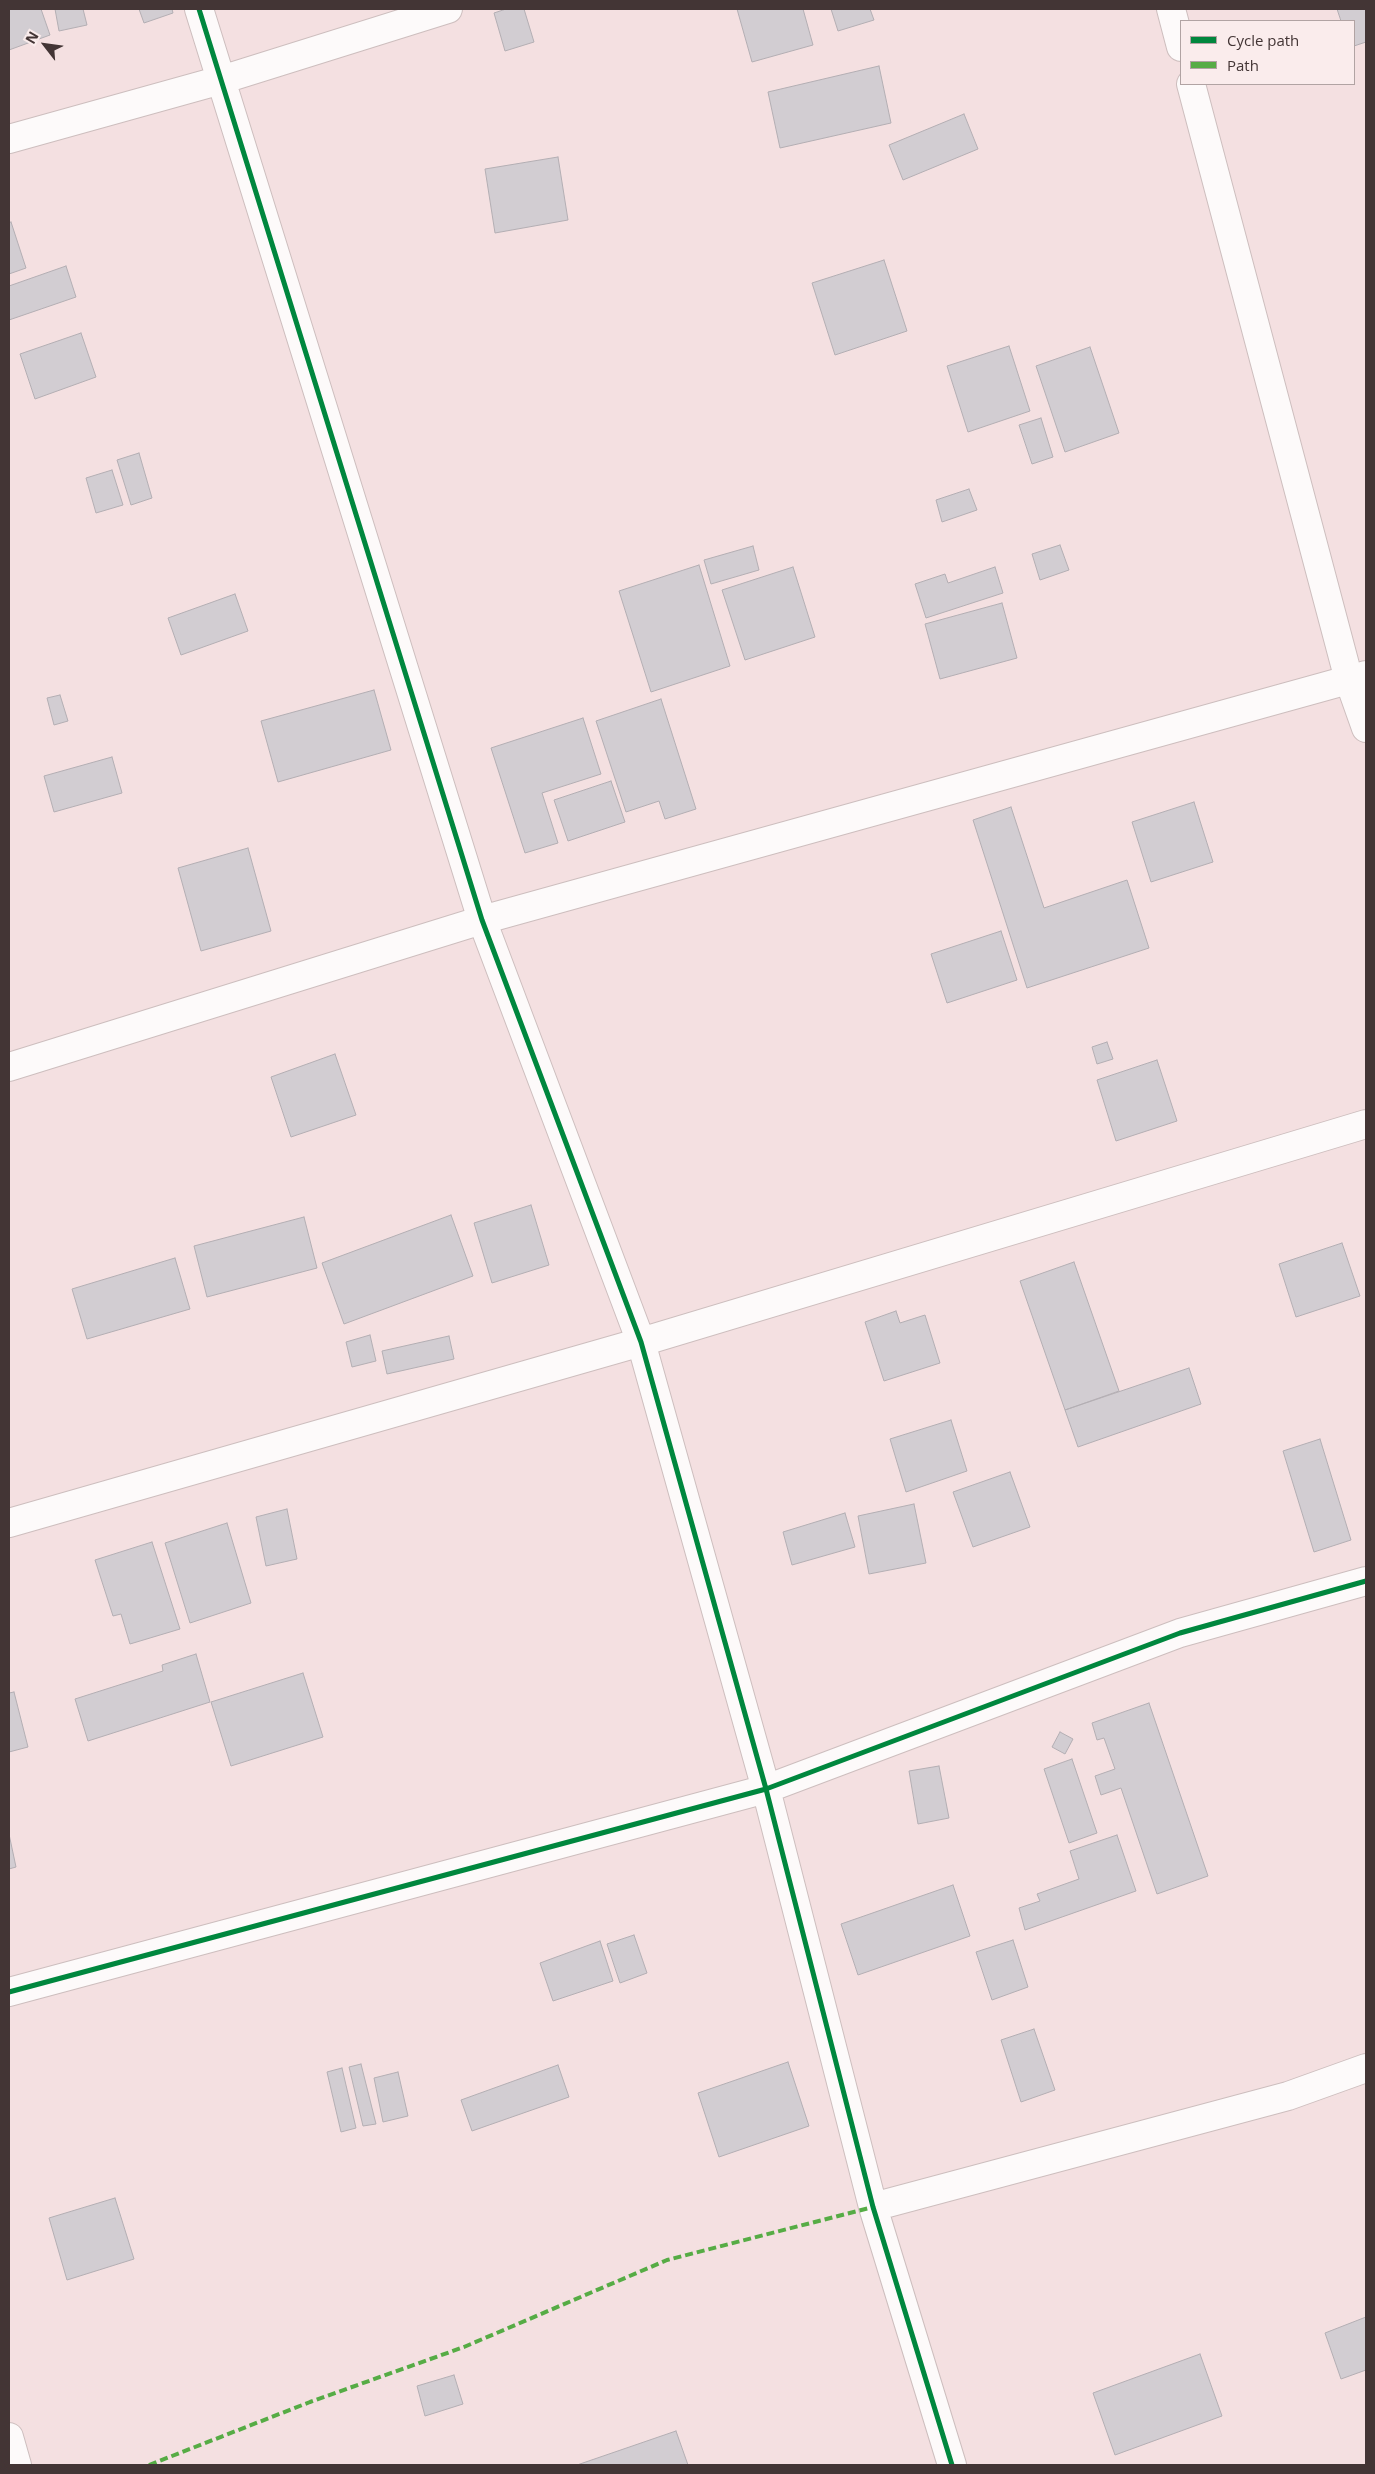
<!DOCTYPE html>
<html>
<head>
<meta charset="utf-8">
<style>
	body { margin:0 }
	#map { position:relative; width:1375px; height:2474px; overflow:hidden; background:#f4e0e1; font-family:"Open Sans",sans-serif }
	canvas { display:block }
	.frame { position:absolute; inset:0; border:10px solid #433535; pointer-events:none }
	.legend { position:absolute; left:1180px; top:20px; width:175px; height:65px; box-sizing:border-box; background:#faecec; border:1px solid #b1a3a3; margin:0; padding:6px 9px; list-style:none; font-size:15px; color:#433535 }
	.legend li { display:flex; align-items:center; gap:10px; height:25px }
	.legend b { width:25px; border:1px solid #b1a3a3 }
	.north { position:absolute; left:20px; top:20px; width:50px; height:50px; -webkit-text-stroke:4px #faecec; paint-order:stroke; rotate:300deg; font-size:14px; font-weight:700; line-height:20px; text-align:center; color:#433535 }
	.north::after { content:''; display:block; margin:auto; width:18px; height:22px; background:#433535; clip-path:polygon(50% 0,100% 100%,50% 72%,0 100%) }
</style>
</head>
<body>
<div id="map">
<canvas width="1375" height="2474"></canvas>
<div class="frame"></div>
<ul class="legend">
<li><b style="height:6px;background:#00873e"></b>Cycle path</li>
<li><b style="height:6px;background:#56ac45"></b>Path</li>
</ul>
<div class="north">N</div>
</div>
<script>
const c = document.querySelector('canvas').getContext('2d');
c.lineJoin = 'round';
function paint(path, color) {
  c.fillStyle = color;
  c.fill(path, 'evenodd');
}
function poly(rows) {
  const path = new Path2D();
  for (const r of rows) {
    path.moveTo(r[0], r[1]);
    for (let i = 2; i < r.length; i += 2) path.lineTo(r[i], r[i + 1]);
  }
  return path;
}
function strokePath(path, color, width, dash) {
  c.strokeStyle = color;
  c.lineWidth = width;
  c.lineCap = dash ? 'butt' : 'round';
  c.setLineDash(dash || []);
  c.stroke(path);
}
const building = poly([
	[9,9,41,9,50,35,9,50,9,9],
	[55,9,83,9,87,25,59,31,55,9],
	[139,9,172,9,173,13,144,23,139,9],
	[506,9,524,9,534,42,505,51,494,13,506,9],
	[737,9,803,9,813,45,752,62,737,9],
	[831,9,870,9,874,20,838,31,831,9],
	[1337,9,1366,9,1366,42,1354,46,1354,21,1341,21,1337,9],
	[879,66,891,123,780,148,768,92,879,66],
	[964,114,978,149,903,180,889,145,964,114],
	[558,157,568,220,495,233,485,169,558,157],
	[11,222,26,268,9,274,9,223,11,222],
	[884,260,907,331,835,355,812,283,884,260],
	[66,266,76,297,9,320,9,286,66,266],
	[81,333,96,377,35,399,20,354,81,333],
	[1009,346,1030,411,968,432,947,366,1009,346],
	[1090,347,1119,433,1065,452,1036,366,1090,347],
	[1041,418,1053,457,1032,464,1019,425,1041,418],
	[139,453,152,498,131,505,117,460,139,453],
	[112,470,123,505,96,513,86,478,112,470],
	[969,489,977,510,942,522,936,500,969,489],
	[1060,545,1069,570,1040,580,1032,554,1060,545],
	[753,546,759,570,711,584,704,560,753,546],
	[699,565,730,666,651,692,619,591,699,565],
	[793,567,815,637,745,660,722,590,793,567],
	[995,567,1003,593,926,618,915,584,945,574,948,583,995,567],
	[235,594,248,631,181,655,168,618,235,594],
	[1002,603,1017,658,940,679,925,624,1002,603],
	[374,690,391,750,278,782,261,721,374,690],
	[60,695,68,721,54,725,47,698,60,695],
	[661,699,696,809,665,819,659,801,626,812,596,721,661,699],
	[583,718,601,774,542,793,558,843,525,853,491,748,583,718],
	[112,757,122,793,54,812,44,776,112,757],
	[611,781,625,822,568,841,554,800,611,781],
	[1194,802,1213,862,1151,882,1132,822,1194,802],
	[1011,807,1044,908,1127,880,1149,948,1027,988,973,820,1011,807],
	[248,848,271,931,201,951,178,868,248,848],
	[1001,931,1017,980,947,1003,931,954,1001,931],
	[1107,1042,1113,1059,1097,1064,1092,1047,1107,1042],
	[335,1054,356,1115,291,1137,271,1077,335,1054],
	[1157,1060,1177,1121,1116,1141,1097,1080,1157,1060],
	[531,1205,549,1265,492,1283,474,1223,531,1205],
	[451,1215,473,1276,344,1324,322,1263,451,1215],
	[304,1217,317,1268,207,1297,194,1246,304,1217],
	[1342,1243,1360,1296,1296,1317,1279,1264,1342,1243],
	[175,1258,190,1309,87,1339,72,1289,175,1258],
	[1074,1262,1119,1391,1065,1410,1020,1281,1074,1262],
	[896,1311,900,1323,925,1315,940,1363,884,1381,865,1322,896,1311],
	[370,1335,376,1361,352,1367,346,1342,370,1335],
	[449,1336,454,1359,387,1374,382,1351,449,1336],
	[1189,1368,1201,1404,1078,1447,1065,1410,1189,1368],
	[951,1420,967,1471,906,1492,890,1439,951,1420],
	[1320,1439,1351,1540,1314,1552,1283,1451,1320,1439],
	[1010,1472,1030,1527,973,1547,953,1492,1010,1472],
	[914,1504,926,1563,869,1574,858,1516,914,1504],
	[287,1509,297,1559,266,1566,256,1517,287,1509],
	[845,1513,855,1547,792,1565,783,1532,845,1513],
	[227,1523,251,1603,190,1623,165,1543,227,1523],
	[152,1542,180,1629,130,1644,121,1614,113,1616,95,1560,152,1542],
	[196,1654,210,1702,88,1741,75,1699,163,1671,162,1665,196,1654],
	[303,1673,323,1737,231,1766,211,1702,303,1673],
	[14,1692,28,1747,9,1752,9,1693,14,1692],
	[1149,1703,1208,1876,1157,1894,1121,1788,1101,1795,1095,1776,1115,1769,1104,1738,1097,1740,1092,1723,1149,1703],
	[1060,1732,1073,1739,1065,1754,1052,1747,1060,1732],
	[1072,1759,1097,1833,1069,1843,1044,1769,1072,1759],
	[939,1766,949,1818,918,1824,909,1771,939,1766],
	[9,1834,16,1867,9,1869,9,1834],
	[1117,1835,1136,1891,1025,1930,1019,1908,1040,1901,1037,1894,1079,1879,1070,1851,1117,1835],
	[953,1885,970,1936,858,1975,841,1924,953,1885],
	[634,1935,647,1973,620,1983,607,1944,634,1935],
	[1013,1940,1028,1987,992,2000,976,1952,1013,1940],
	[600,1941,613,1981,553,2001,540,1963,600,1941],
	[1034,2029,1055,2090,1021,2102,1001,2040,1034,2029],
	[788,2062,809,2126,719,2157,698,2093,788,2062],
	[361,2064,376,2124,363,2126,349,2067,361,2064],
	[558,2065,569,2097,472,2131,461,2100,558,2065],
	[342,2068,356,2128,341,2132,327,2072,342,2068],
	[398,2072,408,2116,383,2122,374,2078,398,2072],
	[115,2198,134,2259,67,2280,49,2218,115,2198],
	[1366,2317,1366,2370,1341,2379,1325,2333,1366,2317],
	[1200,2354,1222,2416,1115,2455,1093,2393,1200,2354],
	[454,2375,463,2404,425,2416,417,2386,454,2375],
	[676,2431,688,2465,577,2465,676,2431]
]);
paint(building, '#d2cdd2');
strokePath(building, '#b3aeb3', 1);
const street = poly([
	[199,9,482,920,641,1342,766,1789,873,2207,952,2465],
	[1171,9,1181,47],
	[1191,84,1349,680,1366,728],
	[9,139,221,80,448,9],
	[9,1067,482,920,1366,675],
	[9,1523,641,1342,1366,1124],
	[9,1992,766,1789,1180,1633,1366,1581],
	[873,2207,1288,2096,1366,2068],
	[9,2437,17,2465]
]);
strokePath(street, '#cdbebe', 30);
strokePath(street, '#fdfafa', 28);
strokePath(poly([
	[149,2465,310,2402,464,2347,667,2260,873,2207]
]), '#56ac45', 4, [8, 4]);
strokePath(poly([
	[199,9,482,920,641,1342,766,1789,873,2207,952,2465],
	[9,1992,766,1789,1180,1633,1366,1581]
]), '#00873e', 5);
</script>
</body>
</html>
